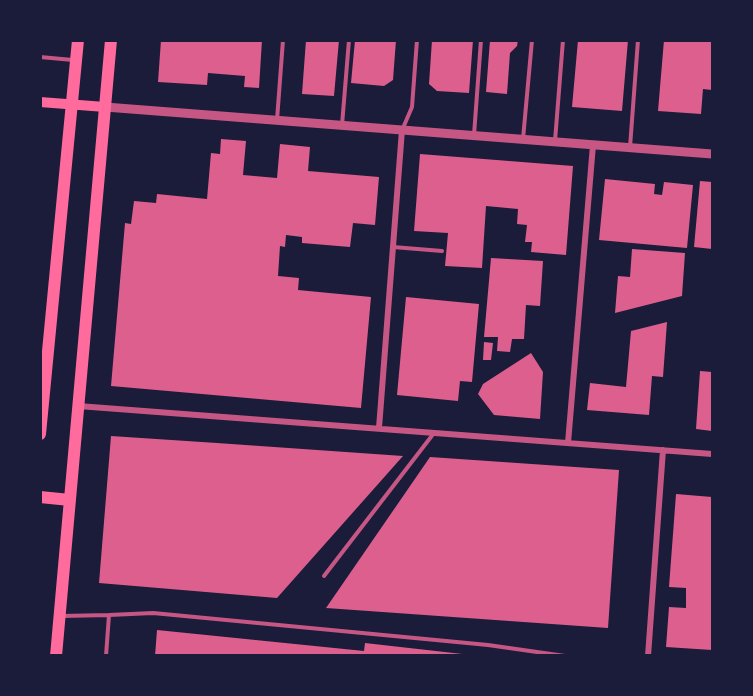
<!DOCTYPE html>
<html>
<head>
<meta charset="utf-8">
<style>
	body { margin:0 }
	#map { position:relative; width:753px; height:696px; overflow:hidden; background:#1b1b3a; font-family:"Alegreya Sans",sans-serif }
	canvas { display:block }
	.frame { position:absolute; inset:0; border:42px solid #1b1b3a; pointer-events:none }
</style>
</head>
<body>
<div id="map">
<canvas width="753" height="696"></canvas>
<div class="frame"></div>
</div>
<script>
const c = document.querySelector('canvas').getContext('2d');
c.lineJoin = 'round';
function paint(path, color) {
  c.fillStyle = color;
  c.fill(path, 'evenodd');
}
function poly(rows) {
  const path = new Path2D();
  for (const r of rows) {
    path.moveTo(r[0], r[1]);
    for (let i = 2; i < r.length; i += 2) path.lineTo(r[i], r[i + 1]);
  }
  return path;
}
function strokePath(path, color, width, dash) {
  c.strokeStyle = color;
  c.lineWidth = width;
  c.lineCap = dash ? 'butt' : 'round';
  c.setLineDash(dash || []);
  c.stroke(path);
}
paint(poly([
	[161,40,262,40,259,88,244,87,245,76,208,73,207,85,158,82],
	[306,40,339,40,334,96,302,94],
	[355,40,396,40,393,80,384,86,351,83],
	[432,40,473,40,469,93,437,91,429,84],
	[490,40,518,40,517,46,510,53,507,94,486,92],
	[578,40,628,40,622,111,572,107],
	[664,40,712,40,712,90,703,89,701,114,658,111],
	[221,139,246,141,243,175,277,178,280,144,310,147,308,171,379,177,375,225,353,223,350,247,302,243,302,237,286,235,285,247,280,246,278,276,299,278,298,290,371,297,361,408,111,386,125,223,131,224,134,201,156,203,157,194,207,199,211,153,220,154],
	[420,154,573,166,566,255,531,252,532,242,525,242,527,225,517,224,518,209,486,206,482,268,445,266,448,233,414,231],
	[605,179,655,184,654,194,662,195,664,182,693,185,687,248,599,240],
	[700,181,712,182,712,249,694,247],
	[632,249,685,253,682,296,615,313,618,276,630,277],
	[491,258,543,261,540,306,526,305,524,339,512,339,510,352,497,351,498,337,484,337],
	[406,297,479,304,472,382,460,381,458,401,397,395],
	[667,322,663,377,652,376,649,415,587,410,590,383,626,387,631,331],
	[484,342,493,343,491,360,483,360],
	[531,353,543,372,540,419,494,415,478,394,483,384],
	[700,371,712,372,712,431,696,429],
	[111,436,217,443,403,456,277,598,99,583],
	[430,457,619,470,608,628,326,608],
	[676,494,712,497,712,650,666,647,669,607,686,608,686,588,669,587],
	[157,630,364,651,365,643,480,656,155,656]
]), '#dd5f8e');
strokePath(poly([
	[40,57,73,60],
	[277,120,283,40],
	[342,125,349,40],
	[403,128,412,107,417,40],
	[474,135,481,40],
	[523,139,532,40],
	[555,141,563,40],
	[630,147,638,40],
	[393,247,442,251],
	[324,576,434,433],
	[109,615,153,613,488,645,565,656],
	[61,616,109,615,106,656]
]), '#c65784', 4);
strokePath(poly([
	[78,406,712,454],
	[379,428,402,130],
	[568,443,593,145],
	[648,656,663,450]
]), '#c65784', 6);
strokePath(poly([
	[105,107,712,154]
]), '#c65784', 9);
strokePath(poly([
	[40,102,105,107]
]), '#ff6b9d', 10);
strokePath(poly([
	[40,434,78,40],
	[40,497,70,500],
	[56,656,111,40]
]), '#ff6b9d', 12);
</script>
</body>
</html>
